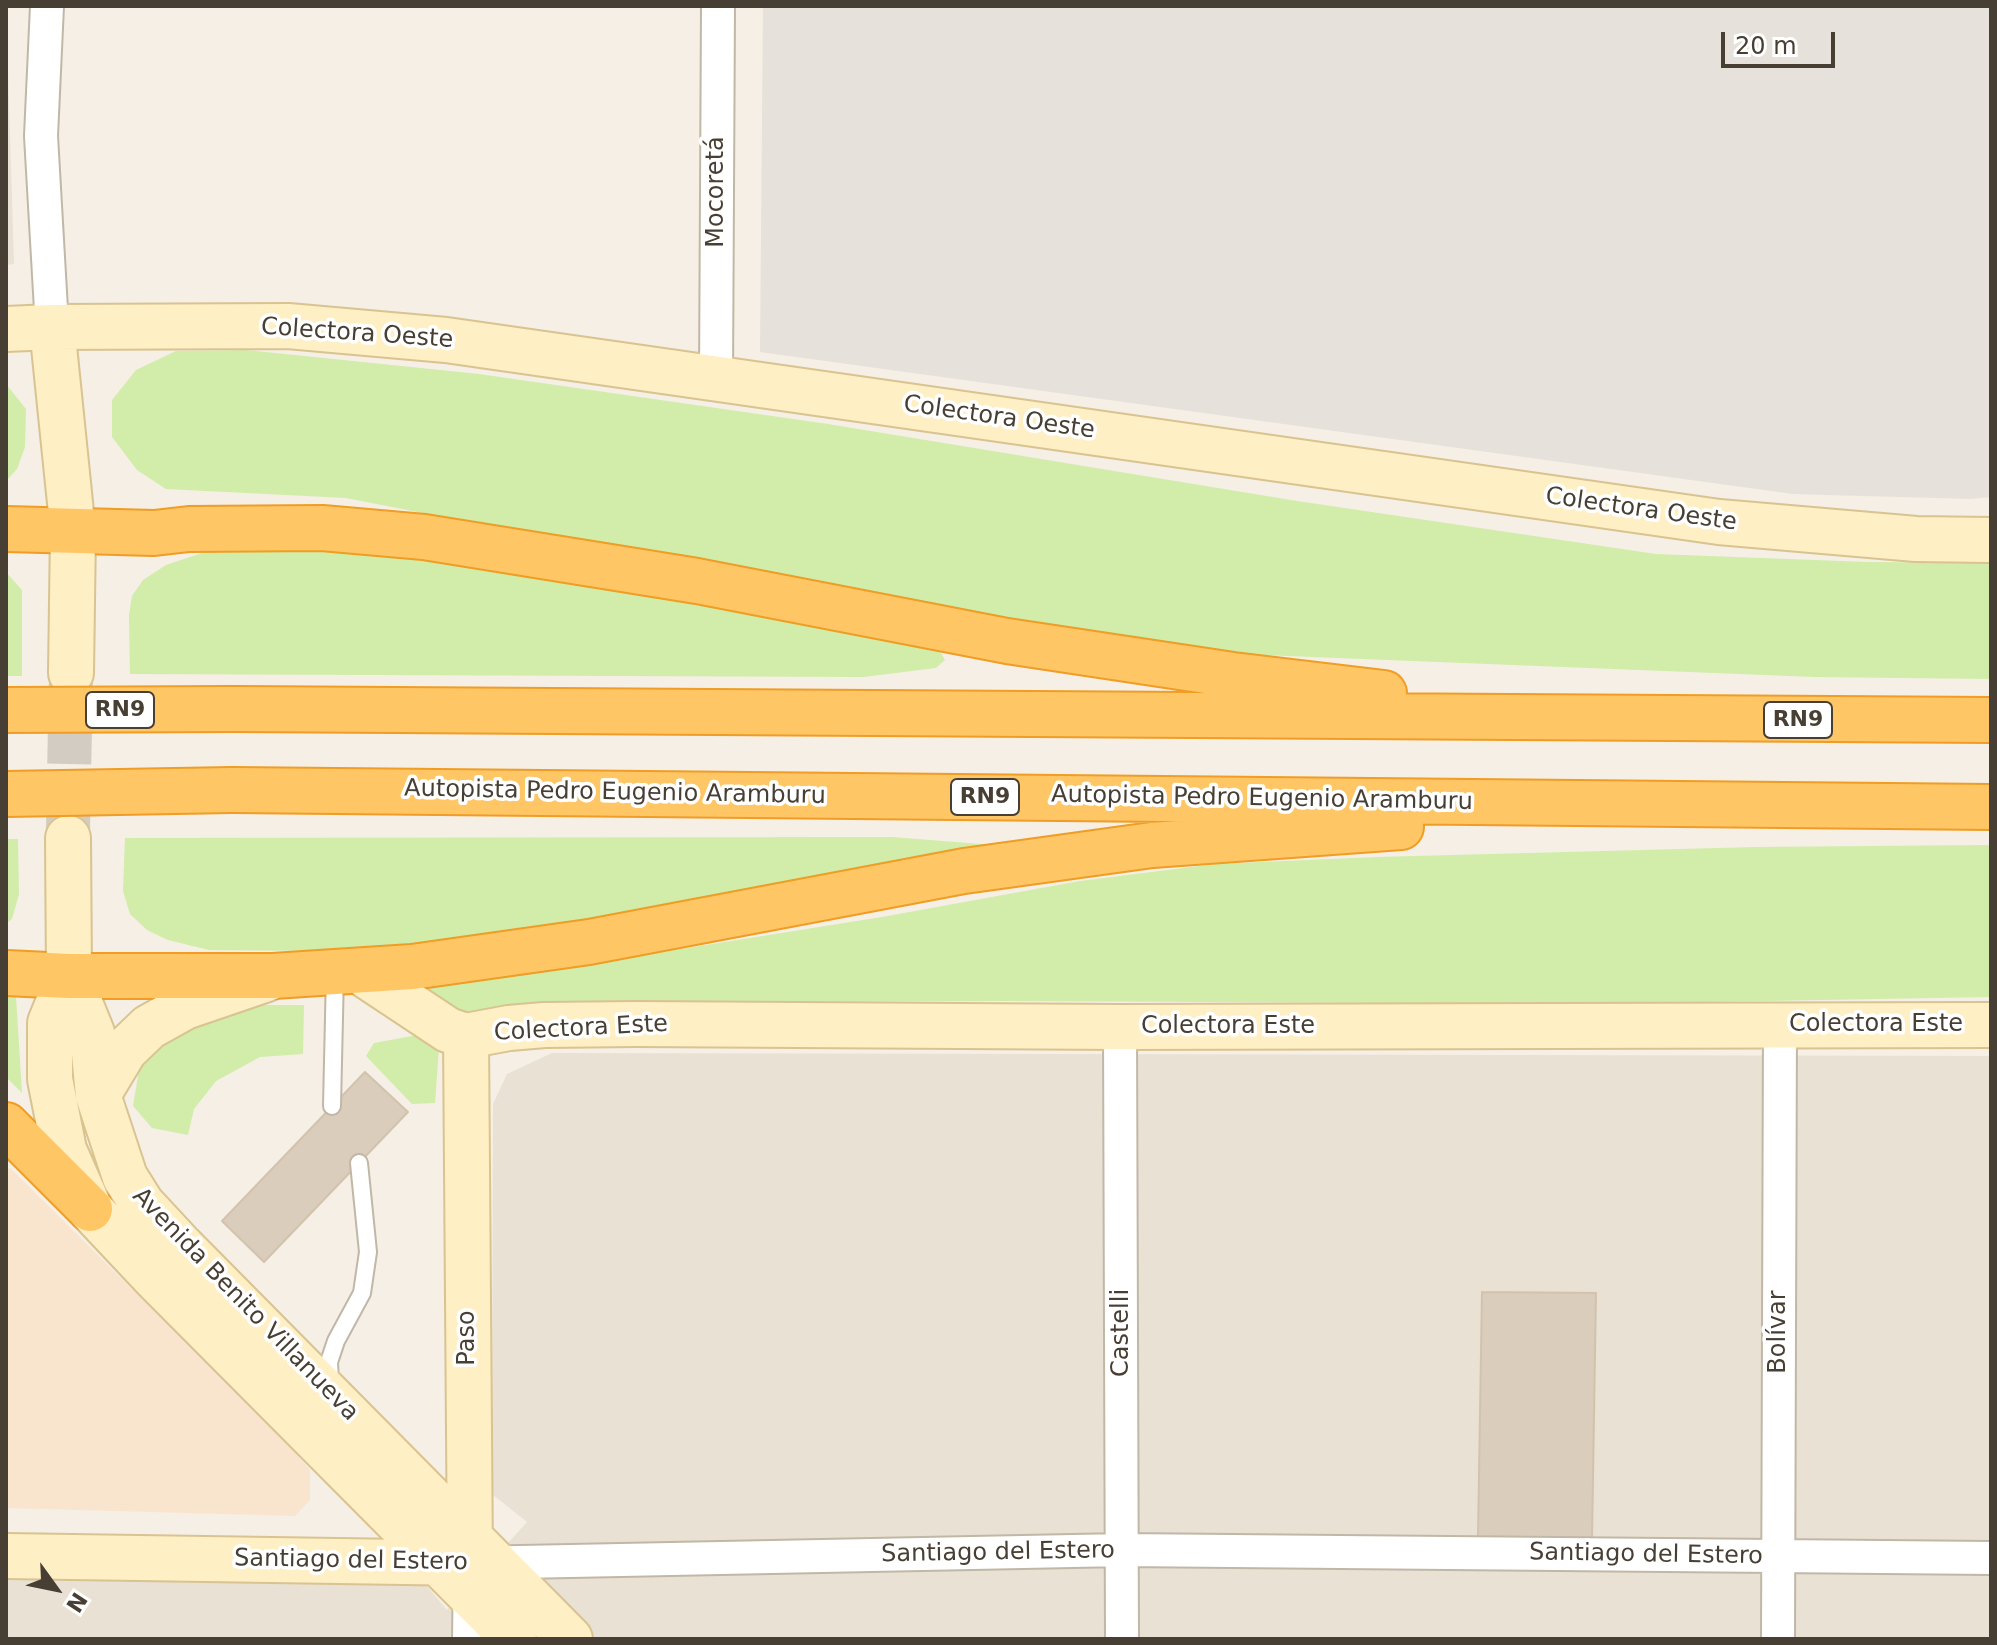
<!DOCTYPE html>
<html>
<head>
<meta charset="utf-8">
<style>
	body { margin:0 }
	#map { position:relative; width:1997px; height:1645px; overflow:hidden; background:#f5efe5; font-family:"DejaVu Sans",sans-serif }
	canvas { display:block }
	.frame { position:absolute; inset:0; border:8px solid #483f34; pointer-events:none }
	.north { position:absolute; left:16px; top:1549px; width:80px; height:80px; -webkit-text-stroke:6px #fff; paint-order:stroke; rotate:123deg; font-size:22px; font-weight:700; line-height:32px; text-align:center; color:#483f34 }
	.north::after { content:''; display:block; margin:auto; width:28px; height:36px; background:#483f34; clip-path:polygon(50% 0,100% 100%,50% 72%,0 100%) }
	.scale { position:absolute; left:1721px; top:32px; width:114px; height:36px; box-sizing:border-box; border:4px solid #483f34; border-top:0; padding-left:10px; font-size:24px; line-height:28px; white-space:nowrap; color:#483f34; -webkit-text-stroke:6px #fff; paint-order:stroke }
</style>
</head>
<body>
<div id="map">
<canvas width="1997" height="1645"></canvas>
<div class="frame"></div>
<div class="north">N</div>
<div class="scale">20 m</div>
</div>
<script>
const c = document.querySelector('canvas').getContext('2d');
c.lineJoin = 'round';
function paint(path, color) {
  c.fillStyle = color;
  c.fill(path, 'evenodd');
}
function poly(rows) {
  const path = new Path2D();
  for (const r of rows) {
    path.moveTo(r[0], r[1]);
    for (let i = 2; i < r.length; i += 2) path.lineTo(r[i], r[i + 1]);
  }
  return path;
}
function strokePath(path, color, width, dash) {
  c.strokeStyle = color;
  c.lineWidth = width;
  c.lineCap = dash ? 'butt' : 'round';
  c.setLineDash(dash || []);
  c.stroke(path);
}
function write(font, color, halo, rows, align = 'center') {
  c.font = font + ' "DejaVu Sans",sans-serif';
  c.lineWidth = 7;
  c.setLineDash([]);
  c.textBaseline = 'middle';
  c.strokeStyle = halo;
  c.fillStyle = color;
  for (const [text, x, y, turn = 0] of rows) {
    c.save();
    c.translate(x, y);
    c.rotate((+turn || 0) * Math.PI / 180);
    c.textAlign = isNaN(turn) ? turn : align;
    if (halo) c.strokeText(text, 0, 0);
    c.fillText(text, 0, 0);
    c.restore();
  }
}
paint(poly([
	[6,6,14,264,6,265],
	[552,1053,1991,1056,1991,1639,6,1639,6,1573,426,1585,447,1610,527,1522,492,1494,493,1104,507,1074]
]), '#e9e1d3');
paint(poly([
	[10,1168,288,1444,310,1470,310,1500,295,1516,6,1508,6,1169]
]), '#f9e5ce');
paint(poly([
	[763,6,1991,6,1991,497,1971,499,1793,494,760,352]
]), '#e6e1da');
paint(poly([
	[246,350,479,374,828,424,1297,501,1656,554,1867,562,1991,563,1991,679,1815,677,1262,655,1014,629,346,498,166,489,137,470,112,437,112,400,136,370,176,351],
	[6,384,26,409,25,447,17,469,6,481],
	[217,548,389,548,935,643,945,660,936,668,863,677,130,674,129,615,132,596,143,580,166,565],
	[6,572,22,590,22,676,6,676],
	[892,837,1019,847,492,937,319,951,209,950,168,940,147,930,130,914,123,891,125,838],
	[6,839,18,839,19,894,12,919,6,924],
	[1991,845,1991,997,1592,1004,1007,1001,533,1003,463,1017,404,981,505,977,882,917,1080,881,1215,864,1377,857,1756,847],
	[6,997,16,997,22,1093,6,1077],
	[252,1005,304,1005,303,1054,260,1057,216,1081,194,1109,188,1135,152,1128,133,1106,139,1070,164,1040,213,1013],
	[423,1034,439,1048,435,1103,412,1104,366,1056,374,1043]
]), '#d1eda9');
const building = poly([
	[365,1072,408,1112,264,1262,222,1221,365,1072],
	[1482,1292,1596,1293,1592,1538,1478,1537,1482,1292]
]);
paint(building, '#dacdbc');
strokePath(building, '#d3c2ac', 2);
strokePath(poly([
	[68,830,71,673]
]), '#d2ccc2', 44, [44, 22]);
const lane = poly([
	[332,1106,335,973],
	[330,1384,329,1362,336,1341,362,1293,368,1252,359,1163]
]);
const street = poly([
	[47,6,41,136,52,327],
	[716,378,718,6],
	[1120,1027,1122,1639],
	[469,1639,470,1563,1123,1550,1991,1558],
	[1778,1639,1780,1025]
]);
const secondary = poly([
	[52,327,73,532,71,673],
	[6,329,52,327,288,326,446,340,1719,522,1916,539,1991,540],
	[68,838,69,976,92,1033,98,1095,125,1177,142,1204,181,1246,570,1639],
	[359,971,448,1030,466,1036,509,1028,544,1025,636,1024,1120,1027,1991,1025],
	[69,976,50,1023,50,1079,64,1150,90,1209,154,1277,514,1639],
	[98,1095,125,1050,149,1027,185,1007,267,979],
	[6,1556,470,1563,466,1036]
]);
const highway = poly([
	[6,529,154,533,189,529,322,528,424,537,697,581,1007,641,1233,675,1384,693],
	[234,709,1991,720],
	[232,790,1991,807],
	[6,973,69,976,273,976,412,967,589,942,964,871,1152,845,1401,827],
	[6,1125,90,1209]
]);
strokePath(lane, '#c1b7a7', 20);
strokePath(street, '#c1b7a7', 36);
strokePath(secondary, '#d9c390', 48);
strokePath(highway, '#ef9d25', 48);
strokePath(lane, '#fff', 16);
strokePath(street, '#fff', 32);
strokePath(secondary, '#ffefc5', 44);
strokePath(highway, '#ffc666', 44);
const highwayBridge = poly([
	[6,710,234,709],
	[6,794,232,790]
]);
strokePath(highwayBridge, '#ef9d25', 48, []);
strokePath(highwayBridge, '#ffc666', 44);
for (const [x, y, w] of [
	[120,710,68],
	[1798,720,68],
	[985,797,68]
]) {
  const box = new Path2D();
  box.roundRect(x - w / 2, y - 18, w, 36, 6);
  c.fillStyle = '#fff';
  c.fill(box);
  strokePath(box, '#483f34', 2);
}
write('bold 22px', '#483f34', null, [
	["RN9",120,710],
	["RN9",1798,720],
	["RN9",985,797]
]);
write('24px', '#483f34', '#fff', [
	["Mocoretá",717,192,-90],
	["Colectora Oeste",357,334,4],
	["Colectora Oeste",999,418,8],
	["Colectora Oeste",1641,510,8],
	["Autopista Pedro Eugenio Aramburu",615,793,1],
	["Autopista Pedro Eugenio Aramburu",1262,799,1],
	["Colectora Este",1876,1025],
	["Colectora Este",1228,1027],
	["Colectora Este",581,1029,-3],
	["Avenida Benito Villanueva",245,1305,46],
	["Bolívar",1779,1332,-90],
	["Castelli",1122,1333,-90],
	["Paso",468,1338,-90],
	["Santiago del Estero",998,1553,-1],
	["Santiago del Estero",1646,1555,1],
	["Santiago del Estero",351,1561,1]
]);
</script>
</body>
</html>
